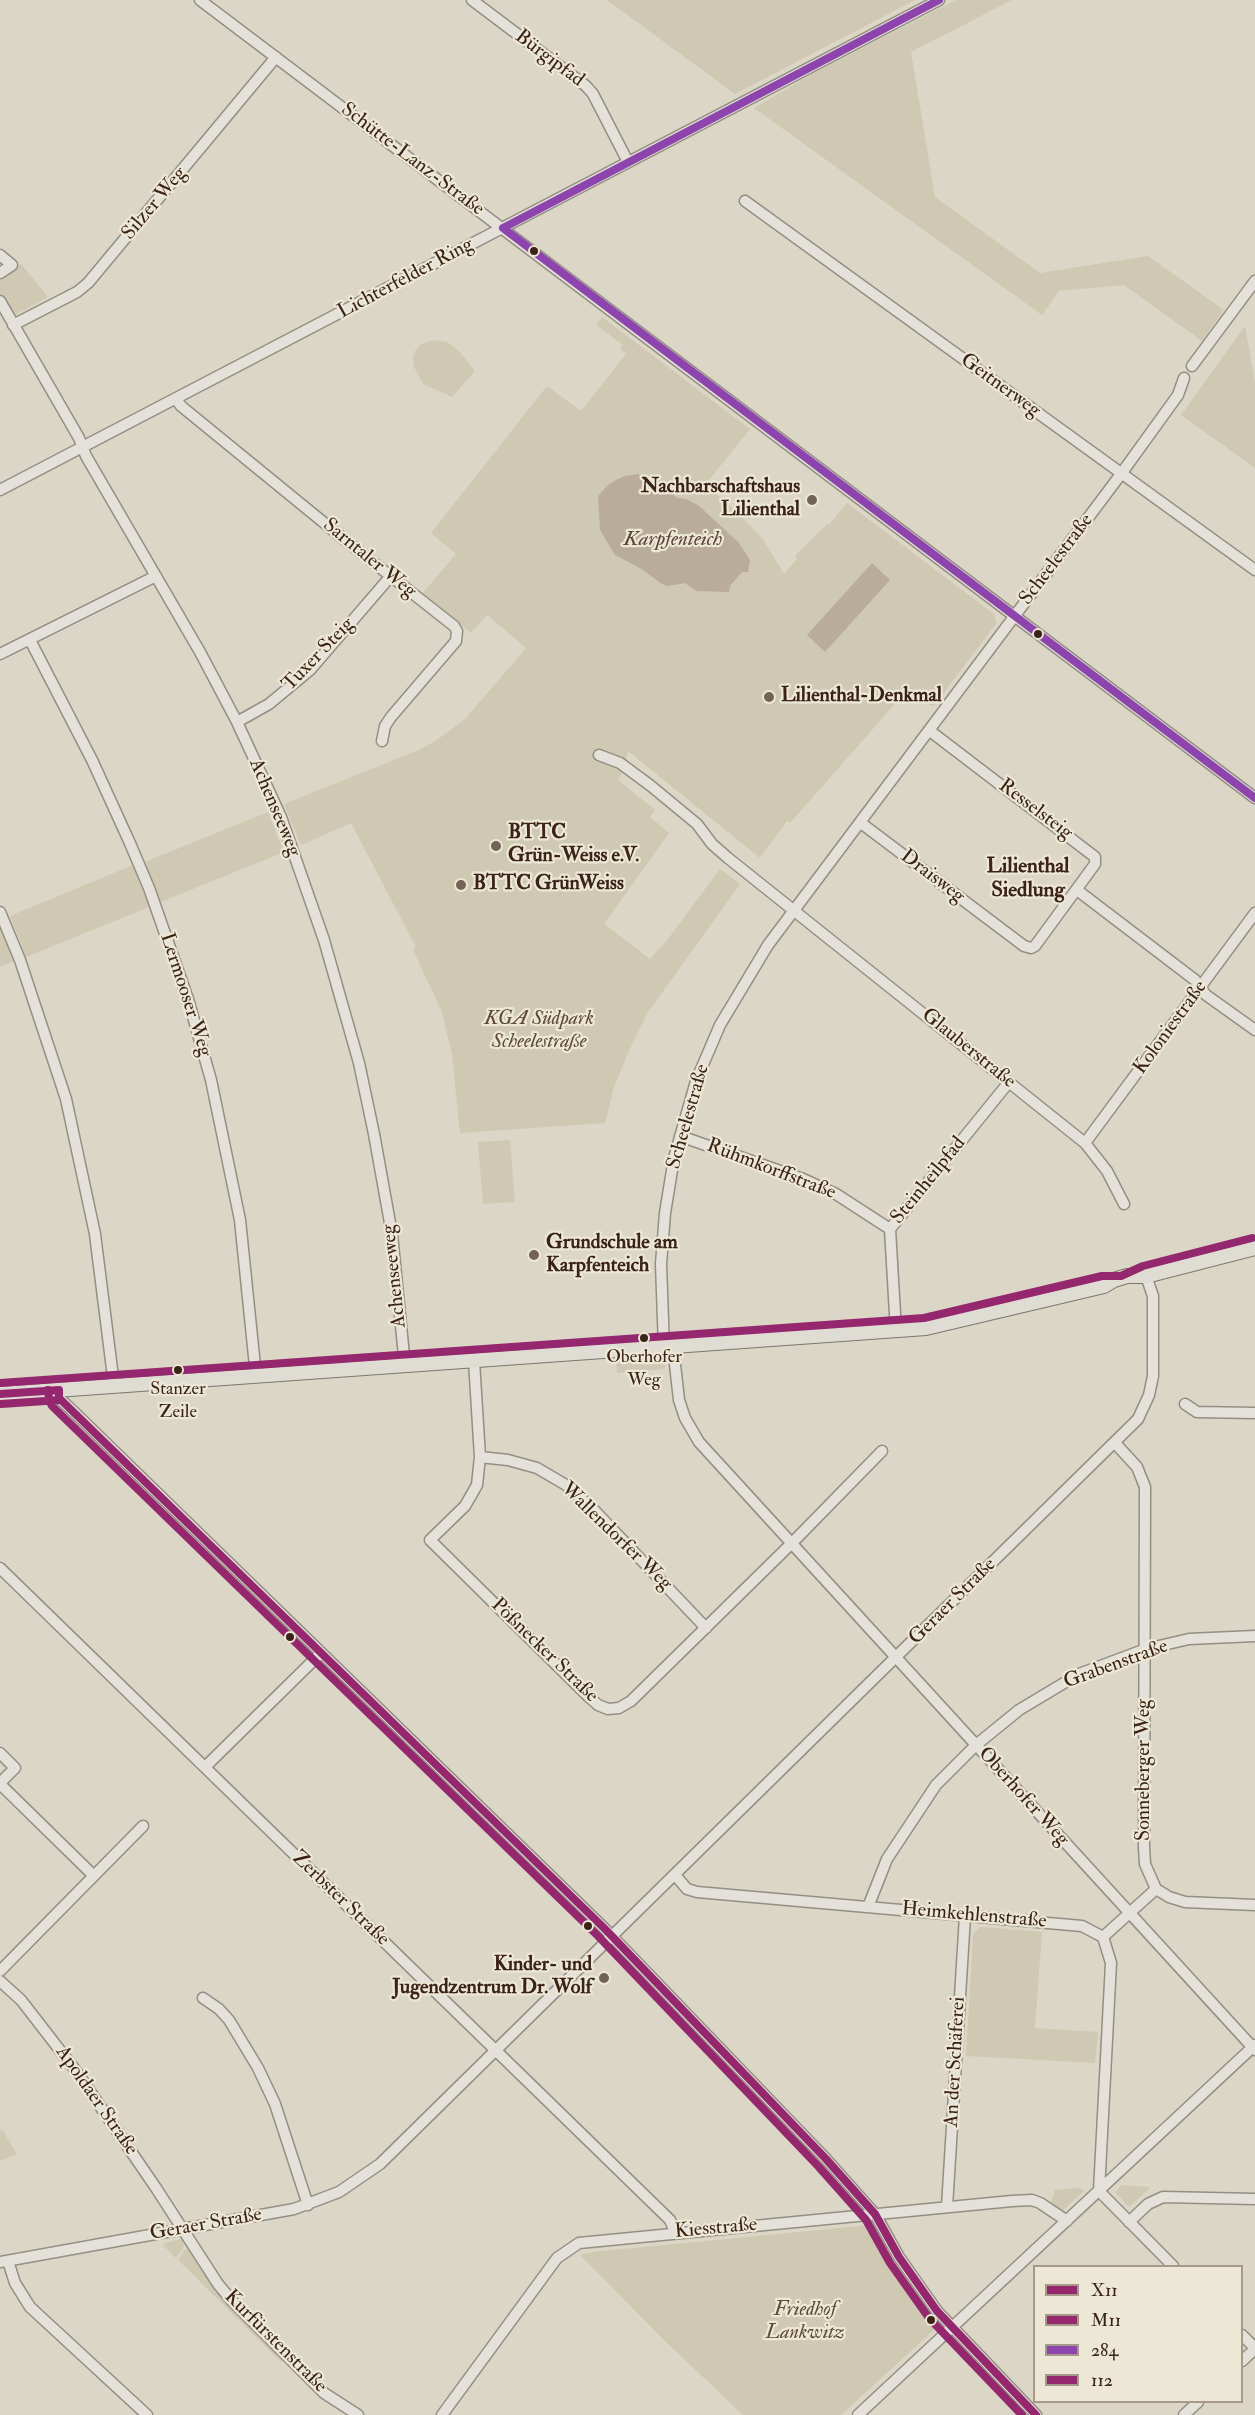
<!DOCTYPE html>
<html>
<head>
<meta charset="utf-8">
<style>
	body { margin:0 }
	#map { position:relative; width:1255px; height:2415px; overflow:hidden; background:#dbd6c6; font-family:"IM FELL Double Pica",serif }
	canvas { display:block }
	.legend { position:absolute; left:1033px; top:2265px; width:210px; height:138px; box-sizing:border-box; background:#ede8d5; border:2px solid #a6998a; margin:0; padding:8px 10px; list-style:none; font-size:18px; color:#3b2319 }
	.legend li { display:flex; align-items:center; gap:12px; height:30px }
	.legend b { width:30px; border:2px solid #a6998a }
</style>
</head>
<body>
<div id="map">
<canvas width="1255" height="2415"></canvas>
<ul class="legend">
<li><b style="height:8px;background:#95276e"></b>X11</li>
<li><b style="height:8px;background:#95276e"></b>M11</li>
<li><b style="height:8px;background:#8e44ad"></b>284</li>
<li><b style="height:8px;background:#95276e"></b>112</li>
</ul>
</div>
<script>
const c = document.querySelector('canvas').getContext('2d');
c.lineJoin = 'round';
function paint(path, color) {
  c.fillStyle = color;
  c.fill(path, 'evenodd');
}
function poly(rows) {
  const path = new Path2D();
  for (const r of rows) {
    path.moveTo(r[0], r[1]);
    for (let i = 2; i < r.length; i += 2) path.lineTo(r[i], r[i + 1]);
  }
  return path;
}
function strokePath(path, color, width, dash) {
  c.strokeStyle = color;
  c.lineWidth = width;
  c.lineCap = dash ? 'butt' : 'round';
  c.setLineDash(dash || []);
  c.stroke(path);
}
function write(font, color, halo, rows, align = 'center') {
  c.font = font + ' "IM FELL Double Pica",serif';
  c.lineWidth = 4.5;
  c.setLineDash([]);
  c.textBaseline = 'middle';
  c.strokeStyle = halo;
  c.fillStyle = color;
  for (const [text, x, y, turn = 0] of rows) {
    c.save();
    c.translate(x, y);
    c.rotate((+turn || 0) * Math.PI / 180);
    c.textAlign = isNaN(turn) ? turn : align;
    if (halo) c.strokeText(text, 0, 0);
    c.fillText(text, 0, 0);
    c.restore();
  }
}
paint(poly([
	[607,0,915,0,735,94],
	[956,0,1012,0,911,52,935,197,1040,273,1148,256,1224,310,1202,341,1124,285,1059,291,1042,315,754,108,812,74],
	[21,264,48,297,15,315,0,292,0,279],
	[602,317,750,429,705,485,733,508,763,539,784,574,797,559,795,556,827,524,829,525,847,503,994,614,996,624,933,707,909,688,790,823,787,821,760,858,628,751,624,770,618,780,655,810,650,817,669,833,604,924,650,959,665,943,720,869,740,884,648,1012,628,1053,614,1087,605,1123,460,1133,452,1055,442,1012,413,950,416,947,351,823,301,845,284,804,419,750,437,740,464,720,526,648,487,615,471,633,423,593,456,554,431,533,547,386,581,411,604,382,626,354,620,349,623,345,596,325],
	[1245,326,1255,383,1255,468,1181,415],
	[433,340,447,342,459,351,475,371,452,397,423,384,414,367,413,359,415,351,421,344],
	[268,812,284,852,161,902,145,862],
	[133,865,149,907,26,957,10,916],
	[0,925,14,961,0,967],
	[510,1140,515,1202,483,1204,478,1142],
	[662,1358,665,1361,665,1369,617,1373,616,1362],
	[981,1927,1042,1932,1035,2028,1098,2032,1095,2063,966,2056,973,1934],
	[2,2129,17,2154,0,2161,0,2131],
	[1122,2185,1149,2187,1149,2189,1129,2207,1115,2192],
	[1080,2188,1084,2191,1062,2211,1051,2203,1055,2190],
	[870,2225,895,2272,936,2328,841,2415,743,2415,666,2342,580,2255,592,2252],
	[182,2239,184,2247,176,2258,163,2245,164,2243],
	[186,2249,189,2249,220,2296,283,2360,281,2362,178,2260]
]), '#cfc8b2');
paint(poly([
	[638,474,654,487,671,492,677,498,686,499,698,505,739,543,750,560,748,572,742,572,730,586,729,592,696,591,685,583,668,586,662,584,640,568,615,555,600,530,598,496,609,484,616,480,625,476],
	[872,563,890,580,825,652,807,635]
]), '#b9ad99');
const minor = poly([
	[200,0,1255,798],
	[472,0,586,86,593,94,628,162],
	[745,201,1255,570],
	[0,255,12,265,0,273],
	[0,301,79,438,86,456,200,652,237,722,281,817,324,940,359,1063,374,1134,392,1234,405,1366],
	[13,325,77,292,88,283,276,57],
	[1192,366,1255,281],
	[176,399,181,406,350,544,454,626,457,631,456,641,391,717,385,726,382,741],
	[0,490,939,0],
	[30,640,92,760,129,841,149,888,188,999,211,1080,240,1220,256,1376],
	[0,654,156,576],
	[237,722,269,704,310,670,390,577],
	[599,755,620,763,651,786,697,824,712,844,728,858,1085,1143,1107,1171,1124,1204],
	[861,823,1024,946,1031,948,1035,946,1095,864,1095,857,930,731],
	[1077,890,1195,980,1206,995,1255,1030],
	[0,912,20,960,66,1099,95,1234,114,1385],
	[680,1136,803,1179,836,1194,890,1229],
	[1085,1143,1255,913],
	[896,1331,890,1229,1009,1082],
	[673,1347,679,1400,685,1418,699,1442,1255,2050],
	[664,1348,661,1264,665,1213,674,1158,696,1081,720,1025,768,945,1121,474,1178,395,1184,378],
	[474,1361,480,1457,477,1485,465,1506,430,1540,589,1697,598,1705,608,1709,619,1708,631,1701,793,1542,882,1451],
	[59,1390,59,1398,75,1413,605,1929,826,2159,875,2214,899,2257,937,2311,1036,2415],
	[1185,1404,1197,1412,1255,1413],
	[1115,1443,1137,1467,1145,1487,1144,1847,1145,1864,1156,1889],
	[480,1457,508,1460,537,1468,566,1485,593,1509,706,1628],
	[0,1568,670,2220,675,2232],
	[0,1753,15,1768,0,1783],
	[205,1767,321,1653],
	[0,1784,93,1875],
	[675,1875,687,1889,697,1892,1082,1926,1103,1937,1156,1889,1169,1897,1185,1902,1255,1905],
	[868,1907,887,1859,936,1785,976,1745,1019,1710,1079,1674,1146,1649,1189,1639,1255,1636],
	[0,1971,143,1826],
	[0,1981,21,2000,76,2071,156,2188,218,2284,233,2302,324,2393,358,2415],
	[203,1998,219,2009,229,2020,258,2068,275,2104,308,2205],
	[1099,2191,1111,1963,1103,1937],
	[1099,2191,1173,2266],
	[947,2207,965,1916],
	[1129,2222,1148,2204,1163,2197,1255,2199],
	[8,2261,15,2283,30,2307,147,2415],
	[0,2262,294,2209,339,2192,380,2164,1138,1419,1149,1395,1153,1376,1153,1296,1146,1276],
	[1242,2335,1255,2348],
	[1242,2361,1255,2349],
	[442,2415,557,2258,579,2243,1012,2201,1032,2200,1040,2203,1067,2221],
	[858,2415,1255,2045],
	[1184,2415,1198,2402]
]);
const major = poly([
	[0,1394,926,1328,1104,1286,1114,1280,1127,1276,1146,1276,1255,1248]
]);
strokePath(minor, '#948e83', 13);
strokePath(major, '#7d766d', 16);
strokePath(minor, '#e4e1da', 10);
strokePath(major, '#dfdcd3', 14);
strokePath(poly([
	[59,1390,59,1398,605,1929,826,2159,875,2214,899,2257,937,2311,1036,2415],
	[0,1394,59,1390]
]), '#95276e', 8);
strokePath(poly([
	[48,1390,49,1400,52,1406,598,1936,818,2166,866,2220,890,2263,929,2318,1022,2415],
	[1,1404,60,1400]
]), '#95276e', 8);
strokePath(poly([
	[503,228,1255,798],
	[503,228,939,0]
]), '#8e44ad', 8);
strokePath(poly([
	[0,1383,924,1318,1102,1276,1121,1276,1143,1266,1252,1238]
]), '#95276e', 8);
for (const [x, y, r, color] of [
	[534,251,5,"#3b2319"],
	[812,500,6,"#736256"],
	[1038,634,5,"#3b2319"],
	[769,697,6,"#736256"],
	[496,846,6,"#736256"],
	[461,885,6,"#736256"],
	[534,1255,6,"#736256"],
	[644,1338,5,"#3b2319"],
	[178,1370,5,"#3b2319"],
	[290,1637,5,"#3b2319"],
	[588,1926,5,"#3b2319"],
	[604,1978,6,"#736256"],
	[931,2320,5,"#3b2319"]
]) {
  const dot = new Path2D();
  dot.arc(x, y, r, 0, 2 * Math.PI);
  c.fillStyle = color;
  c.fill(dot);
  strokePath(dot, '#ede8d5', 2);
}
write('18px', '#3b2319', '#ede8d5', [
	["Oberhofer",644,1358],
	["Weg",644,1381],
	["Stanzer",178,1390],
	["Zeile",178,1413]
]);
write('20px', '#3b2319', '#ede8d5', [
	["Bürgipfad",549,59,37],
	["Schütte-Lanz-Straße",412,160,37],
	["Silzer Weg",155,204,-50],
	["Lichterfelder Ring",406,279,-28],
	["Geitnerweg",1000,386,36],
	["Sarntaler Weg",369,559,39],
	["Scheelestraße",1057,560,-53],
	["Tuxer Steig",319,655,-46],
	["Achenseeweg",274,808,67],
	["Resselsteig",1035,810,37],
	["Draisweg",932,877,37],
	["Lermooser Weg",185,995,72],
	["Koloniestraße",1171,1028,-54],
	["Glauberstraße",968,1049,39],
	["Scheelestraße",689,1117,-74],
	["Rühmkorffstraße",771,1170,21],
	["Steinheilpfad",929,1181,-51],
	["Achenseeweg",395,1276,-96],
	["Wallendorfer Weg",616,1537,44],
	["Geraer Straße",953,1602,-45],
	["Pößnecker Straße",544,1651,44],
	["Grabenstraße",1116,1665,-20],
	["Sonneberger Weg",1145,1770,-90],
	["Oberhofer Weg",1023,1797,48],
	["Zerbster Straße",340,1899,44],
	["Heimkehlenstraße",974,1916,5],
	["An der Schäferei",956,2062,-87],
	["Apoldaer Straße",96,2101,55],
	["Geraer Straße",206,2225,-10],
	["Kiesstraße",716,2229,-5],
	["Kurfürstenstraße",275,2342,45]
]);
write('bold 20px', '#3b2319', '#ede8d5', [
	["Nachbarschaftshaus",800,488,"right"],
	["Lilienthal",800,511,"right"],
	["Lilienthal-Denkmal",781,697],
	["BTTC",508,834],
	["Grün-Weiss e.V.",508,857],
	["BTTC GrünWeiss",473,885],
	["Grundschule am",546,1244],
	["Karpfenteich",546,1267],
	["Kinder- und",592,1966,"right"],
	["Jugendzentrum Dr. Wolf",592,1989,"right"]
], 'left');
write('italic 20px', '#5e493b', '#ede8d5', [
	["KGA Südpark",539,1020],
	["Scheelestraße",539,1043],
	["Friedhof",805,2311],
	["Lankwitz",805,2334]
]);
write('italic 21px', '#5c473a', '#ede8d5', [
	["Karpfenteich",673,540]
]);
write('bold 21px', '#3b2319', '#ede8d5', [
	["Lilienthal",1028,867],
	["Siedlung",1028,891]
]);
</script>
</body>
</html>
